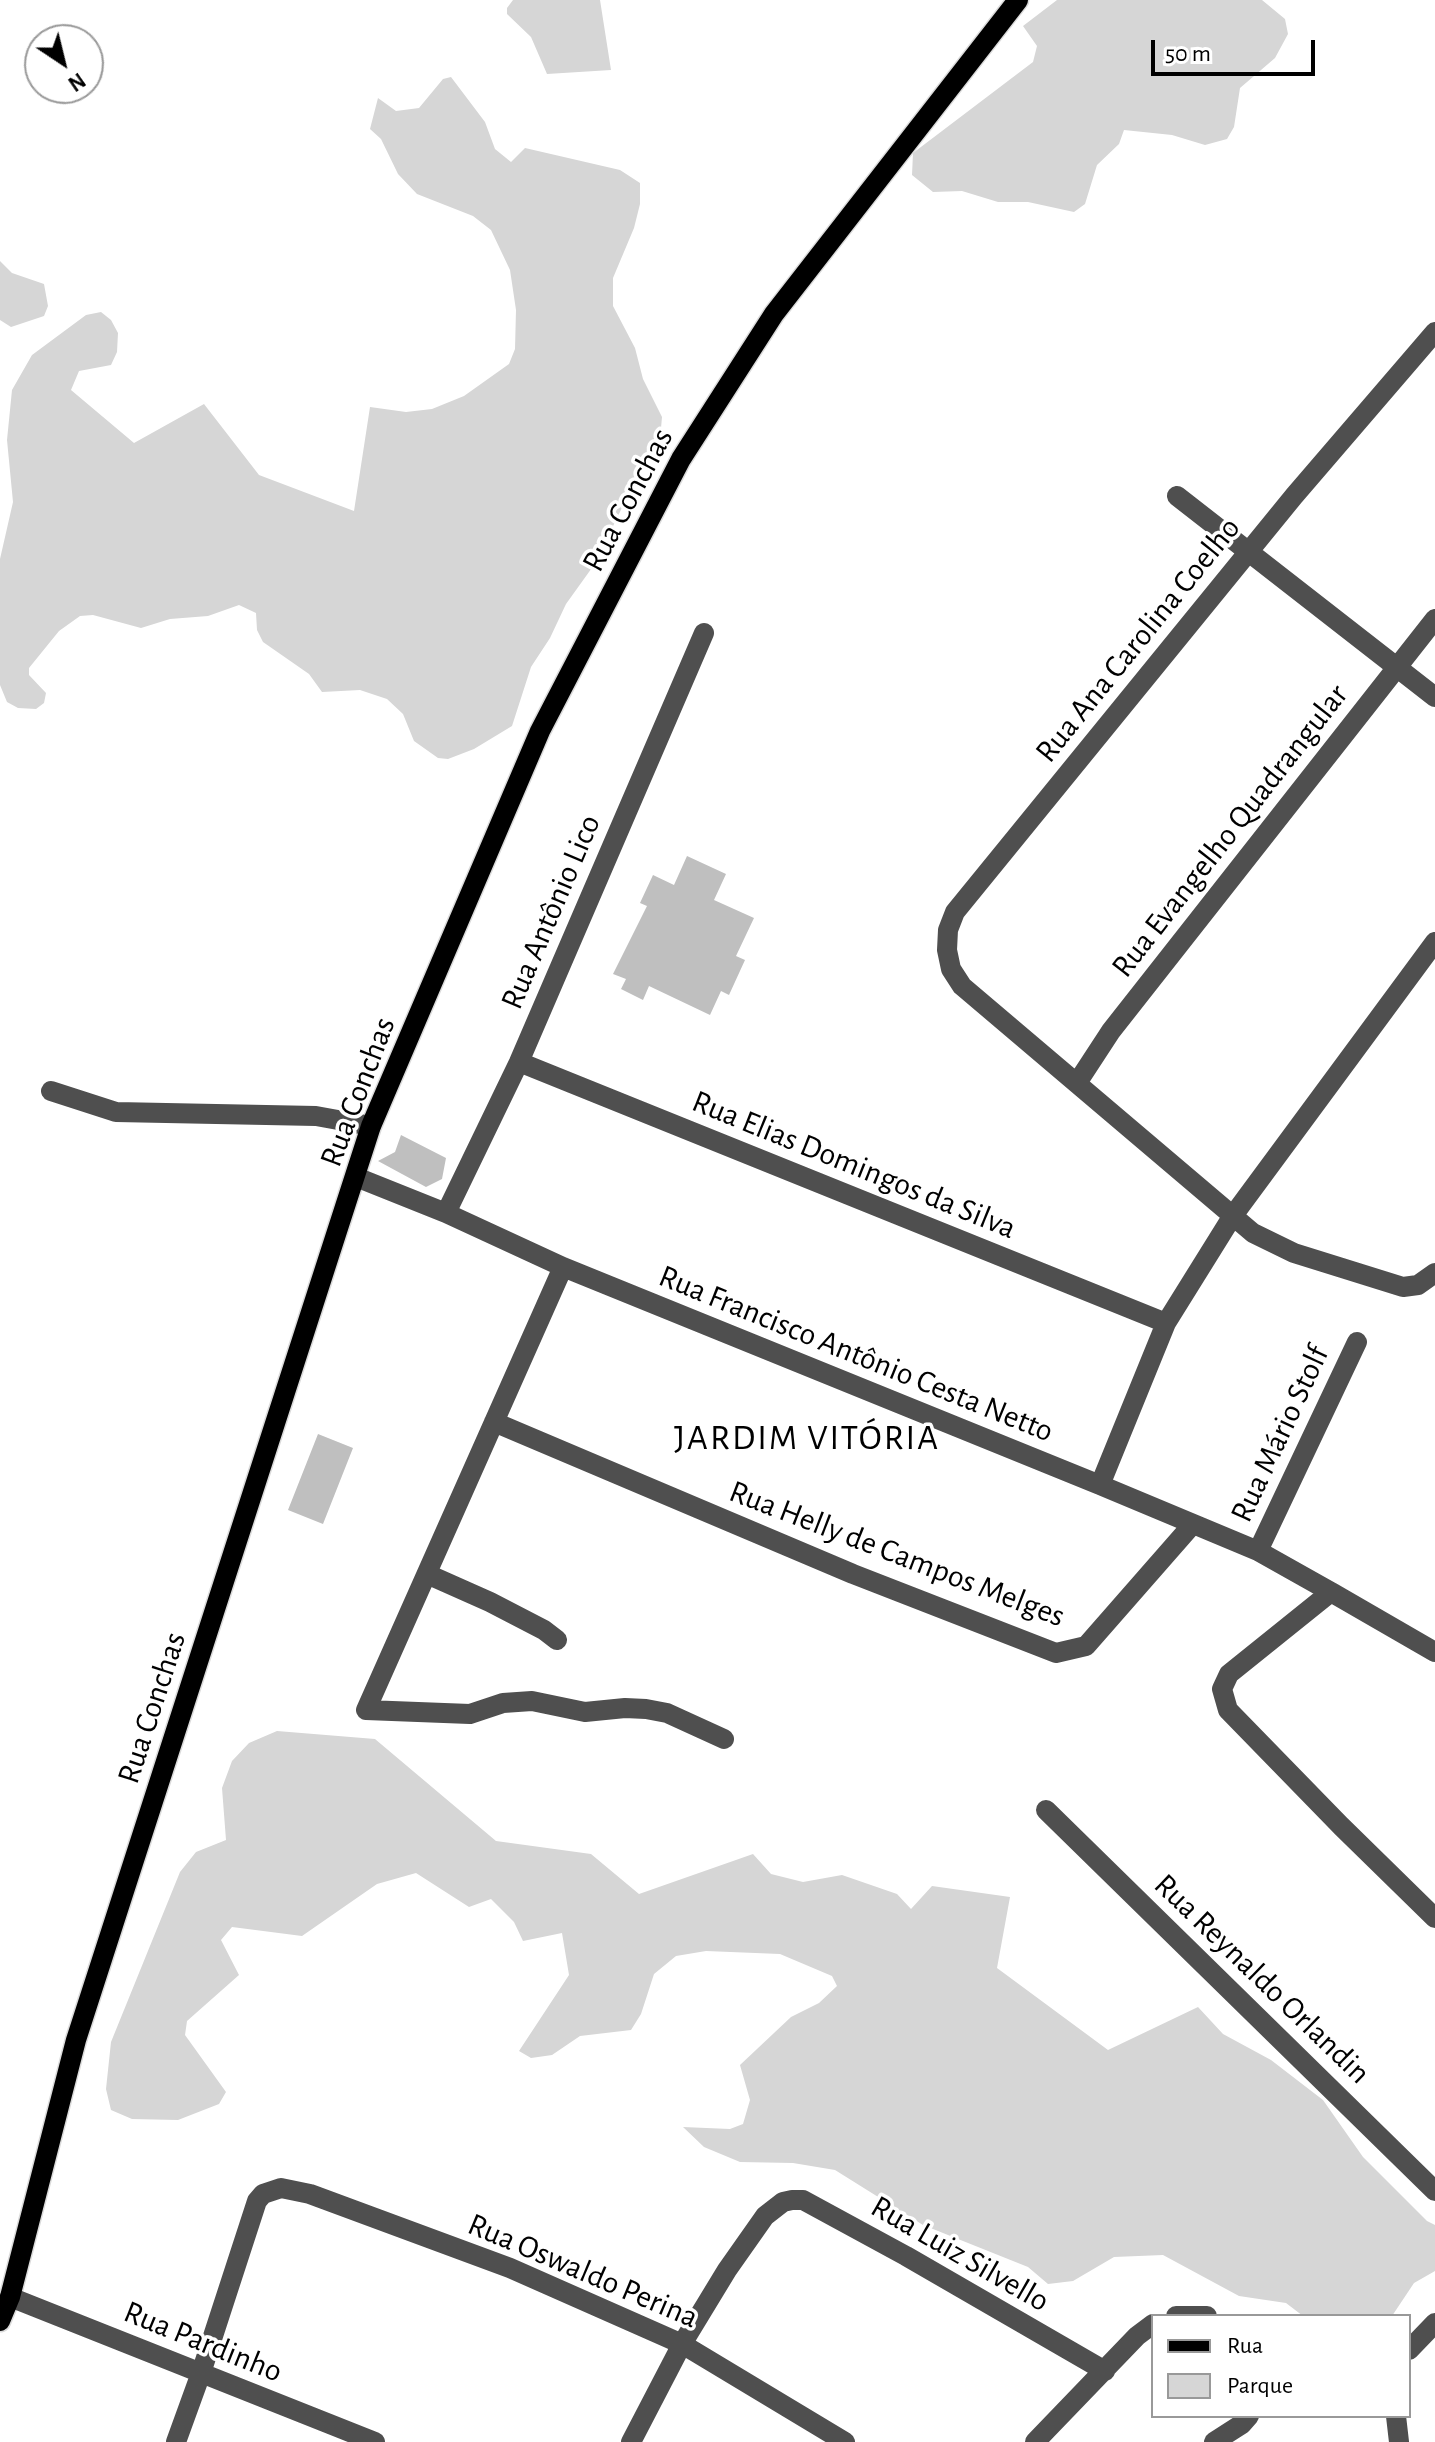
<!DOCTYPE html>
<html>
<head>
<meta charset="utf-8">
<style>
	body { margin:0 }
	#map { position:relative; width:1435px; height:2442px; overflow:hidden; background:#fff; font-family:"Alegreya Sans",sans-serif }
	canvas { display:block }
	.legend { position:absolute; left:1151px; top:2314px; width:260px; height:104px; box-sizing:border-box; background:#fff; border:2px solid #999; margin:0; padding:10px 14px; list-style:none; font-size:24px; color:#000 }
	.legend li { display:flex; align-items:center; gap:16px; height:40px }
	.legend b { width:40px; border:2px solid #999 }
	.north { position:absolute; left:24px; top:24px; width:80px; height:80px; box-sizing:border-box; background:#fff; border:2px solid #999; border-radius:50%; rotate:145deg; font-size:22px; font-weight:700; line-height:32px; text-align:center; color:#000 }
	.north::after { content:''; display:block; margin:auto; width:28px; height:36px; background:#000; clip-path:polygon(50% 0,100% 100%,50% 72%,0 100%) }
	.scale { position:absolute; left:1151px; top:40px; width:164px; height:36px; box-sizing:border-box; border:4px solid #000; border-top:0; padding-left:10px; font-size:24px; line-height:28px; white-space:nowrap; color:#000; -webkit-text-stroke:6px #fff; paint-order:stroke }
</style>
</head>
<body>
<div id="map">
<canvas width="1435" height="2442"></canvas>
<ul class="legend">
<li><b style="height:10px;background:#000"></b>Rua</li>
<li><b style="height:22px;background:#d6d6d6"></b>Parque</li>
</ul>
<div class="north">N</div>
<div class="scale">50 m</div>
</div>
<script>
const c = document.querySelector('canvas').getContext('2d');
c.lineJoin = 'round';
function paint(path, color) {
  c.fillStyle = color;
  c.fill(path, 'evenodd');
}
function poly(rows) {
  const path = new Path2D();
  for (const r of rows) {
    path.moveTo(r[0], r[1]);
    for (let i = 2; i < r.length; i += 2) path.lineTo(r[i], r[i + 1]);
  }
  return path;
}
function strokePath(path, color, width, dash) {
  c.strokeStyle = color;
  c.lineWidth = width;
  c.lineCap = dash ? 'butt' : 'round';
  c.setLineDash(dash || []);
  c.stroke(path);
}
function write(font, color, halo, rows, align = 'center') {
  c.font = font + ' "Alegreya Sans",sans-serif';
  c.lineWidth = 7;
  c.setLineDash([]);
  c.textBaseline = 'middle';
  c.strokeStyle = halo;
  c.fillStyle = color;
  for (const [text, x, y, turn = 0] of rows) {
    c.save();
    c.translate(x, y);
    c.rotate((+turn || 0) * Math.PI / 180);
    c.textAlign = isNaN(turn) ? turn : align;
    if (halo) c.strokeText(text, 0, 0);
    c.fillText(text, 0, 0);
    c.restore();
  }
}
paint(poly([
	[513,0,600,0,611,70,547,74,531,37,507,14,507,8],
	[1057,0,1262,0,1285,19,1288,34,1275,58,1240,88,1234,127,1227,139,1205,145,1172,135,1124,130,1119,144,1097,165,1085,204,1074,212,1028,202,998,202,962,191,933,192,912,175,913,153,1033,62,1037,46,1023,26],
	[451,77,485,122,495,149,511,162,525,148,620,170,640,183,640,204,634,228,613,278,613,306,635,348,643,379,662,417,661,428,594,565,566,604,550,638,531,667,512,726,474,749,448,759,438,758,414,741,403,714,387,699,360,690,322,692,309,674,263,642,257,630,256,613,239,605,208,616,170,619,141,628,93,615,80,616,59,631,29,668,29,675,46,693,44,703,36,709,18,708,7,702,0,685,0,559,13,502,7,440,12,390,32,355,86,315,101,312,111,320,118,333,117,352,111,365,79,371,71,390,134,443,204,404,259,475,354,511,370,407,406,412,432,409,464,396,509,364,515,349,516,310,510,270,491,230,473,216,417,194,398,174,381,139,370,129,378,98,396,111,419,108,443,79],
	[0,261,12,273,44,284,48,306,44,316,11,327,0,320],
	[277,1731,375,1739,496,1841,591,1854,639,1894,753,1854,771,1874,803,1882,842,1875,897,1894,911,1909,932,1886,1010,1897,997,1968,1108,2050,1198,2007,1223,2034,1271,2060,1323,2100,1363,2157,1427,2221,1435,2225,1435,2271,1414,2283,1392,2316,1303,2316,1286,2303,1239,2296,1163,2255,1114,2257,1073,2281,1048,2284,1028,2267,923,2225,835,2170,793,2163,740,2162,704,2147,683,2127,730,2129,743,2124,750,2100,740,2065,791,2017,819,2003,837,1986,832,1976,780,1954,706,1951,676,1956,654,1974,641,2014,631,2030,580,2036,552,2055,531,2058,519,2051,569,1975,562,1933,523,1941,514,1922,491,1899,469,1907,416,1873,377,1884,302,1936,232,1927,221,1940,239,1975,187,2021,185,2035,226,2092,219,2104,178,2120,132,2119,111,2110,106,2089,111,2042,180,1872,196,1852,226,1840,222,1788,232,1761,249,1743]
]), '#d6d6d6');
paint(poly([
	[687,856,726,874,714,900,754,918,736,956,745,960,729,995,721,991,710,1015,649,986,643,1000,621,989,626,979,613,974,647,906,640,903,653,875,674,885],
	[401,1135,446,1158,442,1179,426,1187,378,1161,395,1152],
	[318,1434,353,1448,323,1524,288,1510]
]), '#bfbfbf');
const major = poly([
	[0,2321,10,2297,76,2040,371,1126,540,731,681,459,774,314,1018,0]
]);
strokePath(major, '#dbdbdb', 23);
strokePath(poly([
	[1435,332,1294,496,955,912,948,930,947,950,951,969,962,986,1253,1233,1294,1253,1403,1287,1418,1285,1435,1273],
	[1177,496,1435,697],
	[519,1062,1166,1323],
	[1077,1083,1111,1031,1435,619],
	[51,1091,116,1112,316,1116,371,1126],
	[356,1177,446,1213,563,1267,1100,1485,1258,1551,1331,1592],
	[446,1213,519,1062,704,633],
	[563,1267,366,1710,470,1714,503,1703,532,1701,585,1712,625,1708,646,1709,667,1713,724,1739],
	[494,1422,853,1574,1056,1653,1086,1646,1192,1525],
	[1100,1485,1166,1323,1232,1217,1435,942],
	[1258,1551,1357,1342],
	[427,1574,490,1602,544,1630,557,1640],
	[1435,1652,1331,1592,1229,1674,1222,1689,1228,1710,1341,1826,1435,1918],
	[1046,1810,1435,2191],
	[10,2297,375,2442],
	[1176,2316,1207,2316],
	[1409,2350,1435,2323],
	[1396,2416,1399,2442],
	[176,2442,201,2373,257,2201,263,2194,281,2188,310,2194,510,2268,682,2344,845,2442],
	[631,2442,682,2344,727,2270,765,2216,783,2202,792,2200,803,2200,906,2256,1105,2371],
	[1035,2442,1137,2336,1153,2324],
	[1214,2442,1242,2424,1249,2416]
]), '#4f4f4f', 20);
strokePath(major, '#000', 20);
write('32px', '#000', '#fff', [
	["Rua Conchas",628,500,-62],
	["Rua Ana Carolina Coelho",1138,640,-51],
	["Rua Evangelho Quadrangular",1230,831,-52],
	["Rua Antônio Lico",551,912,-67],
	["Rua Conchas",358,1092,-69],
	["Rua Elias Domingos da Silva",854,1165,22],
	["Rua Francisco Antônio Cesta Netto",856,1354,22],
	["Rua Mário Stolf",1280,1434,-65],
	["Rua Helly de Campos Melges",897,1554,21],
	["Rua Conchas",152,1708,-72],
	["Rua Reynaldo Orlandin",1262,1979,44],
	["Rua Luiz Silvello",960,2254,30],
	["Rua Oswaldo Perina",583,2271,23],
	["Rua Pardinho",203,2342,22]
]);
c.letterSpacing = '2px';
write('36px', '#000', '#fff', [
	["JARDIM VITÓRIA",807,1438]
]);
c.letterSpacing = '0px';
</script>
</body>
</html>
